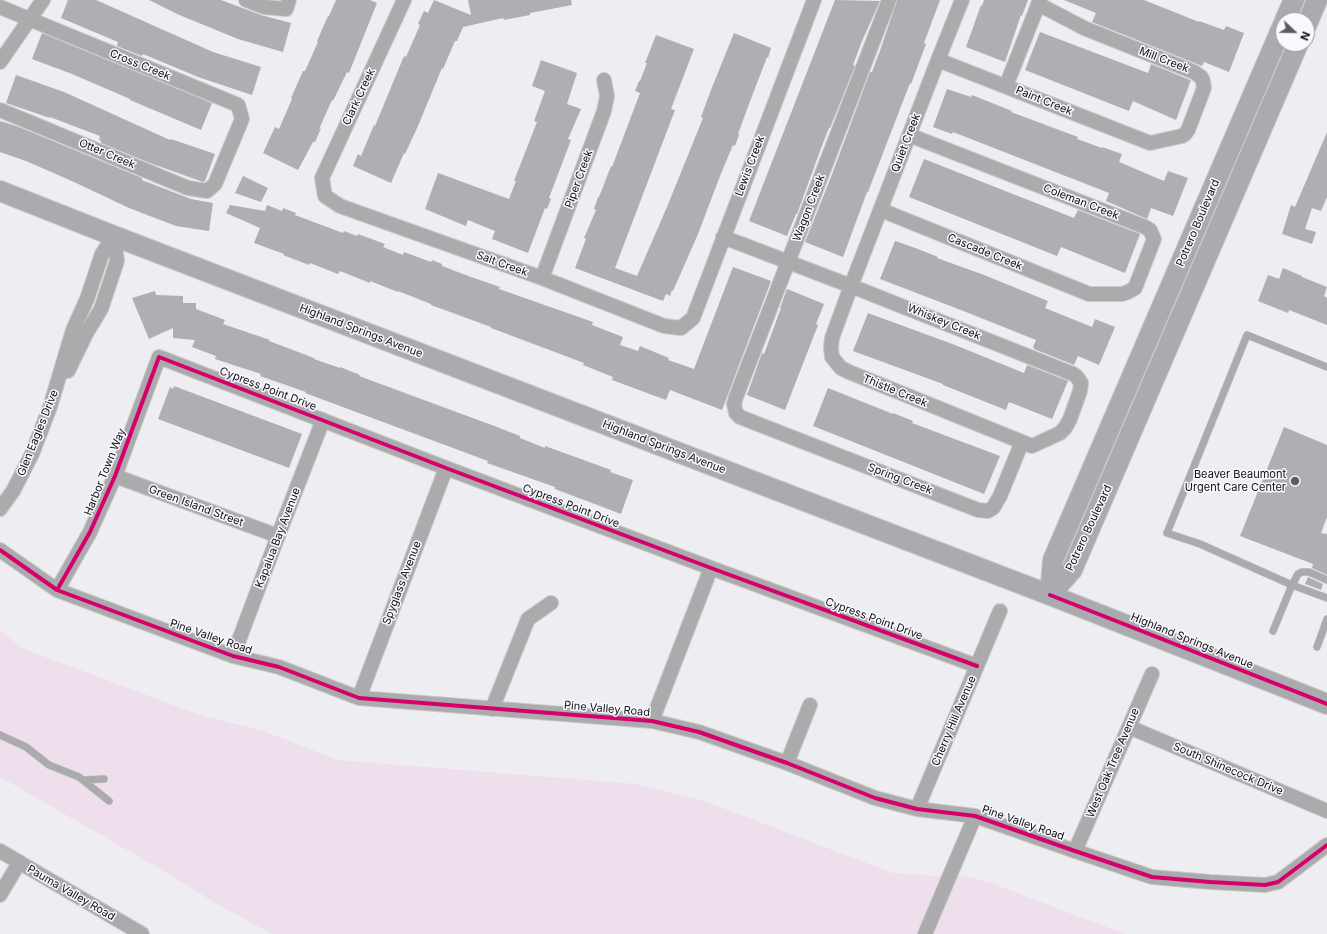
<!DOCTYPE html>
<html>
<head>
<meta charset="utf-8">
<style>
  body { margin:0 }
  #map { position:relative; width:1327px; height:934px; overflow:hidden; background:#ededf2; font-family:Inter,sans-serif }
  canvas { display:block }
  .north { position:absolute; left:1275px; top:12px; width:40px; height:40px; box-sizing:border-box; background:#f9f8ff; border:1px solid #9b9aa0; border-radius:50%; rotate:112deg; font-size:11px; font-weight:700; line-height:16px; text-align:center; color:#0f0e12 }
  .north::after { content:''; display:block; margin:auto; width:14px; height:18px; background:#5d5c60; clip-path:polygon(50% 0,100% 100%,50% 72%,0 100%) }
</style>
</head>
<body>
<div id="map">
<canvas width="1327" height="934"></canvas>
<div class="north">N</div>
</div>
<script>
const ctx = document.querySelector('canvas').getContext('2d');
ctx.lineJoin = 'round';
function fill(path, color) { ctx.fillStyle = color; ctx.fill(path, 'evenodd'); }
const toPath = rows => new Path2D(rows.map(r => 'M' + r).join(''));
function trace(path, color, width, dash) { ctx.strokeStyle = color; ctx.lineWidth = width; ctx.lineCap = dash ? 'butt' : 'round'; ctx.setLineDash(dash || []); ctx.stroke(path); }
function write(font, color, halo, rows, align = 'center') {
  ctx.font = font + ' Inter,sans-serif'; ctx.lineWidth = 3; ctx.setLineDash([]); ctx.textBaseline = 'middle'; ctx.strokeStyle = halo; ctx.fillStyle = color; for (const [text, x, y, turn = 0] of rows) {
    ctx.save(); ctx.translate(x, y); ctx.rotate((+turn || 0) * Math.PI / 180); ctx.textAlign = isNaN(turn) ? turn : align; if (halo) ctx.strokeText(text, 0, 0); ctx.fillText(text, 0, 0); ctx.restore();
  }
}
const green = toPath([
  [0,630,22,648,194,713,263,731,338,760,635,784,704,801,893,873,935,876,963,876,991,883,1125,934,274,934,268,932,215,903,174,877,0,777]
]);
const building = toPath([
  [68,0,96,0,213,52,261,67,252,95,198,77,143,54,142,56,117,46,118,42,61,18],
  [149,0,221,0,261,15,291,23,283,52,238,39,177,14],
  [336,0,370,0,377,3,349,73,347,72,333,101,332,100,319,129,321,128,315,142,313,142,298,170,263,153,275,127,279,129,292,99,291,98,303,71,305,71,318,42,317,41,328,16,329,16],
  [434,0,471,15,468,0,571,0,572,5,530,13,530,15,504,20,503,18,463,27,457,41,455,41,443,69,442,68,418,126,405,154,404,153,391,183,353,166,358,154,361,156,374,125,375,126,404,56,406,57,420,25,418,24,424,11,428,13],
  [835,0,880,1,862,41,853,65,855,66,830,128,829,128,820,151,797,214,796,214,787,236,749,221],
  [897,0,940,0,924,43,926,44,911,84,910,83,868,192,867,192,843,257,805,242,831,177,870,72,872,72,881,48],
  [984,0,1028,0,1022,16,1021,15,1005,62,966,47,981,5,982,6],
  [1064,0,1144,0,1199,22,1199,21,1224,30,1226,26,1244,33,1229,72,1204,62,1202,66,1092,22,1096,13],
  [1040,32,1148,73,1151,64,1190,80,1191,80,1176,120,1133,101,1129,111,1025,70],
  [42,33,212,103,201,130,130,100,130,99,72,74,32,59],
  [734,33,771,48,768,58,767,57,749,104,738,134,739,135,735,146,733,145,720,176,698,234,673,291,672,290,670,296,666,294,663,301,575,268,586,239,584,238,596,210,594,209,598,197,599,197,611,166,612,167,623,138,640,93,635,91,639,81,640,81,647,63,645,63,656,35,694,49,671,109,675,110,615,268,637,276,667,207,703,118,701,117,711,90],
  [541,60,577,73,567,104,581,109,568,139,571,140,549,198,551,199,547,209,545,208,528,253,492,239,495,231,468,220,466,226,425,209,438,173,509,199,516,181,514,181,537,122,534,121,545,91,532,86],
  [16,75,64,92,170,140,171,139,215,154,205,181,203,182,150,163,101,143,101,141,99,140,100,136,50,117,50,118,6,103],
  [947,89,971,97,972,95,1012,111,1011,112,1078,137,1077,139,1102,148,1102,147,1122,154,1119,162,1164,181,1168,171,1188,178,1173,216,1151,208,1147,219,1106,201,1109,193,953,132,952,134,933,127],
  [0,121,19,127,142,178,142,180,191,199,213,203,209,231,176,226,129,208,74,182,26,161,0,152],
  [1327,132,1327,197,1321,211,1312,208,1305,229,1316,232,1312,244,1282,234,1291,205,1295,207],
  [924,159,1074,218,1078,210,1140,234,1125,273,1061,247,1057,256,909,197],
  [243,176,268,188,261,202,235,193],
  [230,205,265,211,267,205,282,211,283,208,296,213,295,215,343,233,344,231,357,236,358,234,385,244,383,247,403,255,404,252,431,262,432,260,442,264,442,266,471,277,500,287,499,289,593,322,592,325,623,337,620,345,638,351,640,346,669,358,668,360,694,369,733,267,771,281,722,410,670,390,666,400,612,380,613,377,583,365,584,363,491,328,491,327,431,305,431,304,398,291,398,292,370,281,370,283,340,271,338,274,310,263,309,265,283,255,284,254,254,243,260,228,226,213],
  [895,241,918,249,938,257,937,258,984,275,1048,301,1045,308,1092,327,1095,319,1115,327,1099,365,1078,356,1074,365,1034,349,1034,348,1033,347,1036,340,966,312,880,279],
  [1283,268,1302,276,1302,277,1327,287,1324,296,1327,298,1327,325,1289,310,1288,313,1258,301,1268,275,1279,279],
  [787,289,824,304,816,324,818,325,785,410,747,395,762,353,764,354,781,308,780,308],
  [155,291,156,295,183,296,183,303,196,303,196,309,225,320,223,324,270,340,269,341,314,358,314,359,340,368,340,367,360,375,359,376,497,427,520,436,520,438,545,448,545,446,611,470,610,472,633,480,621,514,555,489,555,487,487,463,488,461,305,393,306,392,260,376,261,374,215,359,216,356,192,347,195,340,173,338,173,328,149,339,132,298],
  [868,313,955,345,1024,373,1027,365,1068,381,1052,419,1009,402,1006,410,943,385,943,384,853,351],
  [174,386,302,434,289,468,158,419,170,387,173,389],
  [828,388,893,414,893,413,913,421,912,423,1000,456,984,494,813,426],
  [1284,427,1327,445,1327,517,1321,533,1327,534,1327,575,1312,568,1313,564,1240,536],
  [1308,577,1323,584,1321,590,1305,584]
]);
const lane = toPath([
  [1327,367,1247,335,1167,533,1200,544,1292,585,1327,598],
  [1273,631,1292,585,1298,574,1302,572,1309,572,1327,580],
  [1317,647,1327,619],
  [0,735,26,747,49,765,79,777,109,801],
  [83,780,104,779]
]);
const street = toPath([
  [246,0,264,7,286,9,289,0],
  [404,0,322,178,325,196,340,206,542,278,664,326,681,328,693,318,814,0],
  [889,0,736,397,734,404,736,413,740,417,978,510,988,511,993,508,1000,496,1022,442],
  [0,7,238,105,242,119,215,184,207,191,188,188,0,110],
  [938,60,1150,143,1182,136,1185,134,1188,130,1204,88,1203,81,1201,77,1194,72,1084,28,1038,4],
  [0,62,43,0],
  [1006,86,1040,0],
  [881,210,1089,294,1122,294,1128,292,1135,288,1154,239,1150,230,1145,227,909,135],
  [723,237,851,286,1073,374,1077,377,1081,383,1080,391,1070,419,1065,428,1060,433,1032,446,849,372,841,368,832,357,831,347,832,338,851,286,938,60,962,0],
  [542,278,604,111,607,96,604,80],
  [68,371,86,334,101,309,117,261,114,236],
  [115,476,278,536],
  [0,509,13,491,32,454,50,407,73,330,87,299,102,254,114,236],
  [0,550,57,590,233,656,279,667,359,698,652,721,699,732,787,763,875,798,917,809,975,816,1075,851,1152,877,1210,882,1265,885,1278,882,1327,845],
  [57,590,90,532,115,476,159,357,446,468,711,568,977,666],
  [233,656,278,536,323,420],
  [359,698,446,468],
  [492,709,528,619,551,603],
  [652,721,711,568],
  [1129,727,1327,811],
  [787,763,810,705],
  [917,809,1000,611],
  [0,851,142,934],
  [1075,851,1152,674],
  [0,895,19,863],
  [925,934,975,816]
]);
const secondary = toPath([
  [1285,20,1294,0],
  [1307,24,1317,0],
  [0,191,114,236,1050,595,1327,704],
  [1050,595,1053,560,1283,25],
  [1050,595,1072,570,1298,44]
]);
const cycleway = toPath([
  [0,550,57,590,233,656,279,667,359,698,652,721,699,732,787,763,875,798,917,809,975,816,1075,851,1152,877,1210,882,1265,885,1278,882,1327,845],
  [57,590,90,532,115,476,159,357,446,468,711,568,977,666],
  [1050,595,1327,704]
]);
const markers = [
  [1295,481,5,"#5d5c60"]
];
const streetNames = [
  ["Mill Creek",1164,60,21],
  ["Cross Creek",140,65,22],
  ["Clark Creek",359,97,-65],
  ["Paint Creek",1044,101,22],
  ["Quiet Creek",906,143,-69],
  ["Otter Creek",107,154,23],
  ["Lewis Creek",750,166,-69],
  ["Piper Creek",579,179,-70],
  ["Coleman Creek",1081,202,21],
  ["Wagon Creek",809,208,-69],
  ["Potrero Boulevard",1198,223,-67],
  ["Cascade Creek",985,252,22],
  ["Salt Creek",502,264,20],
  ["Whiskey Creek",944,322,22],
  ["Highland Springs Avenue",361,331,21],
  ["Cypress Point Drive",268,389,21],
  ["Thistle Creek",895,391,22],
  ["Glen Eagles Drive",38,433,-68],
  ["Highland Springs Avenue",664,447,21],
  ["Harbor Town Way",105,472,-68],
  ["Spring Creek",900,479,21],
  ["Green Island Street",196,506,20],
  ["Cypress Point Drive",571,506,21],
  ["Potrero Boulevard",1089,528,-65],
  ["Kapalua Bay Avenue",278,538,-69],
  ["Spyglass Avenue",402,583,-69],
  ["Cypress Point Drive",874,619,20],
  ["Pine Valley Road",211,637,19],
  ["Highland Springs Avenue",1192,641,22],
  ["Pine Valley Road",607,709,5],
  ["Cherry Hill Avenue",954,721,-67],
  ["West Oak Tree Avenue",1113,763,-67],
  ["South Shinecock Drive",1228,769,23],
  ["Pine Valley Road",1023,823,19],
  ["Pauma Valley Road",71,893,30]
];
const poiNames = [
  ["Beaver Beaumont",1286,475],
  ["Urgent Care Center",1286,488]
];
fill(green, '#efdfed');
fill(building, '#b0adb4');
trace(lane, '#cacacd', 8);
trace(street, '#cacacd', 16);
trace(secondary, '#cacacd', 22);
trace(lane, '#ababad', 7);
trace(street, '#ababad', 14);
trace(secondary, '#aaabae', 20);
trace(cycleway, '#d6006c', 4);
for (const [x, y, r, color] of markers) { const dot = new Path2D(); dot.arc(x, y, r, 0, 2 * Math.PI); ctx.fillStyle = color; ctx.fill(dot); trace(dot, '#f9f8ff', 1.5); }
write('11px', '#0f0e12', '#f9f8ff', streetNames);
write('11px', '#0f0e12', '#f9f8ff', poiNames, 'right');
</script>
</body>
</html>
